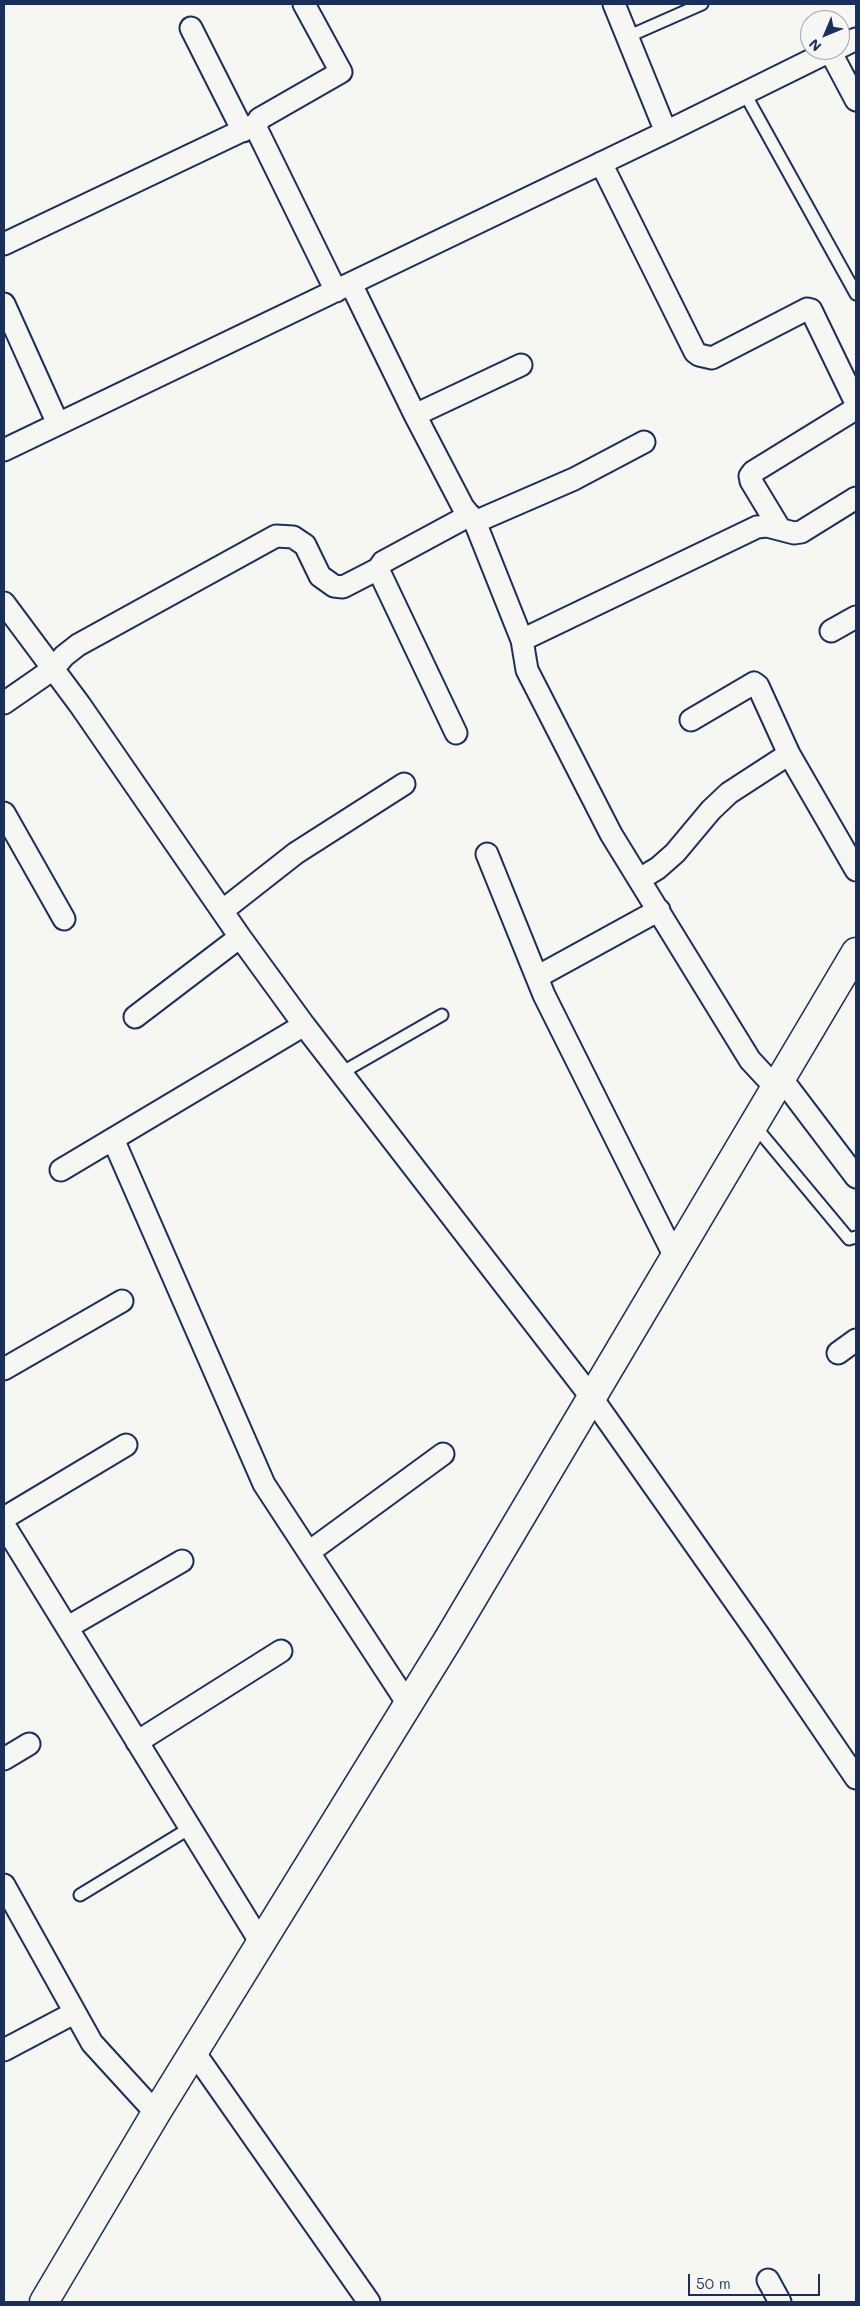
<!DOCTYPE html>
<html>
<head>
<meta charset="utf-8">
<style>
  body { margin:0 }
  #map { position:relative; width:860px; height:2306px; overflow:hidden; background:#f6f6f2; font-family:Mali,sans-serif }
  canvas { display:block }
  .frame { position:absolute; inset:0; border:5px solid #1b2f5e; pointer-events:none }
  .north { position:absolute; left:800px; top:10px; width:50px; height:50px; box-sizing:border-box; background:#f6f6f2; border:1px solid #9ea6b7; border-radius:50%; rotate:225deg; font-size:14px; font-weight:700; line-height:20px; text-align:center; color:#1b2f5e }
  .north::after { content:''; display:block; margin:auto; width:18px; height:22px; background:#1b2f5e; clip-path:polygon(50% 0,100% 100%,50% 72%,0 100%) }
  .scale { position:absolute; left:688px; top:2274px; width:132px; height:22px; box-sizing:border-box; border:2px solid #1b2f5e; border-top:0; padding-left:6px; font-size:15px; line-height:18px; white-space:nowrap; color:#1b2f5e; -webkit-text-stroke:4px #f6f6f2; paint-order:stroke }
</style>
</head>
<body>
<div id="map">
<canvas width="860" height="2306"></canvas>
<div class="frame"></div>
<div class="north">N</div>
<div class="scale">50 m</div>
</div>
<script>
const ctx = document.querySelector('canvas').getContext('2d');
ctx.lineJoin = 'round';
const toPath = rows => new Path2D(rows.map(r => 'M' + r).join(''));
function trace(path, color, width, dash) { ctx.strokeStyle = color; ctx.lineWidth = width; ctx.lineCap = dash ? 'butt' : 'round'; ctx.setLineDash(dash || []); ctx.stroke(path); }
const lane = toPath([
  [627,37,702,4],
  [745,94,856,294],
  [341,1073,442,1015],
  [754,1125,849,1239,856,1237],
  [80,1895,190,1828]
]);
const street = toPath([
  [304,4,341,72,259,119,256,128,336,291],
  [614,4,666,132],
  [191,28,243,131],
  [840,47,856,39],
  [830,51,856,100],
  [601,163,695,352,699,355,712,358,807,309,811,310,856,403,852,411,753,472,750,476,751,481,780,529],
  [4,244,256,124],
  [351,284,415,415,463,507,475,522,522,640,527,670,611,834,750,1060,776,1088],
  [4,304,58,424],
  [415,415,521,365],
  [4,450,666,132,832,50],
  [475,522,574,479,644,442],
  [4,603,80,705,240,937,304,1025,592,1398,758,1634,856,1778],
  [831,631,856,617],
  [522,640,757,527,767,526,794,533,801,532,856,498],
  [4,703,53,669,64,656,78,645,276,536,293,537,305,545,320,576,334,586,343,587,378,569],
  [691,720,754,683,758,686,789,754,856,870],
  [456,733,378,569,383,562,470,515],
  [4,813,64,919],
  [487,854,544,995,675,1257],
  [640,879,658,868,675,853,711,810,729,793,789,754],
  [222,911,296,853,404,784],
  [537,977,659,910],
  [135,1017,240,937],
  [781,1078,856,1177],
  [113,1139,264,1484,408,1704],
  [61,1170,304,1025],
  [838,1353,856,1340],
  [4,1369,122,1301],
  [4,1518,126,1445],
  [4,1525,261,1943],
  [309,1552,443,1454],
  [68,1627,182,1561],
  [137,1742,281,1651],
  [4,1759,29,1744],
  [4,1885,92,2043,156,2113],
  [4,2050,74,2013],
  [194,2052,369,2302],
  [768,2280,780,2302]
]);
const secondary = toPath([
  [44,2302,156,2113,449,1638,856,952]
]);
trace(lane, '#1b2f5e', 15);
trace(street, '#1b2f5e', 25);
trace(secondary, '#1b2f5e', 31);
trace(lane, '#f6f6f2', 11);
trace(street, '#f6f6f2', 21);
trace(secondary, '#f6f6f2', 28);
</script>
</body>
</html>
